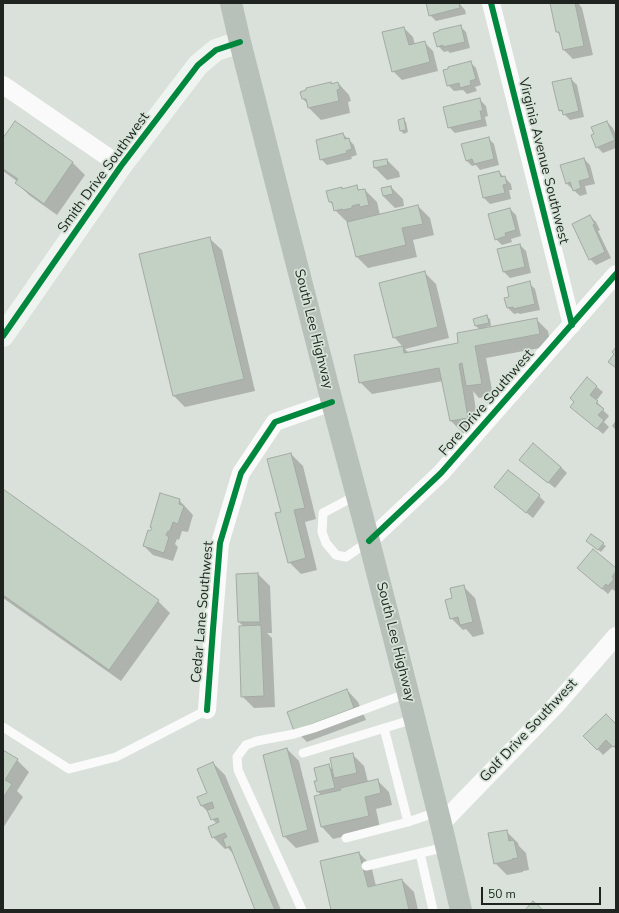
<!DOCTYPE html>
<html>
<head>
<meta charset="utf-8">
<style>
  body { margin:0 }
  #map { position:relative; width:619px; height:913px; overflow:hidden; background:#dae0da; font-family:"Nunito Sans",sans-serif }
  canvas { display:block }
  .frame { position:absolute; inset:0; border:4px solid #1f2420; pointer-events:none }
  .scale { position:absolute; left:481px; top:887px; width:120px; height:18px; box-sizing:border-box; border:2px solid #1f2420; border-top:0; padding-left:5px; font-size:12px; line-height:14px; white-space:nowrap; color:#1f2420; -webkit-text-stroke:3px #d6e4d7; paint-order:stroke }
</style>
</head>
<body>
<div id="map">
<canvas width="619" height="913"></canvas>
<div class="frame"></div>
<div class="scale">50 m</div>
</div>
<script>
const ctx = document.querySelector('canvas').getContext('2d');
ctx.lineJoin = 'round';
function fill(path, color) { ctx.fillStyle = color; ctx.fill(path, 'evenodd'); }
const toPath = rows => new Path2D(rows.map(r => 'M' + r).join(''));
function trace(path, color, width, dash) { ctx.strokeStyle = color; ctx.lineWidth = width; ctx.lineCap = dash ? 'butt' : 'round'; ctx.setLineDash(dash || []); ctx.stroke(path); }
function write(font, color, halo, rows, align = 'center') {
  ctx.font = font + ' "Nunito Sans",sans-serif'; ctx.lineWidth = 3.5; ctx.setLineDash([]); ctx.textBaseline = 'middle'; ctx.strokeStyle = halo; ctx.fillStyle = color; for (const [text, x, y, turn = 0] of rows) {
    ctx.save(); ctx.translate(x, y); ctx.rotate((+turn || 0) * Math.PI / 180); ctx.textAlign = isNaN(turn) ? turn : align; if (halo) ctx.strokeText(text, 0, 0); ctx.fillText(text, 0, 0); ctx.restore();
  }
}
const shadow = toPath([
  [427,3,459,3,465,10,466,14,436,21,430,15],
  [554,3,578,3,582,8,593,55,573,59,564,50,561,36,557,32],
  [460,26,466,32,470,48,450,53,448,51,444,52,438,46],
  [404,28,413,37,415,45,424,42,433,51,438,71,402,80,393,71],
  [470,62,476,68,481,85,475,87,477,91,467,94,463,90,454,91,448,85],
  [571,79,577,85,584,117,570,120,560,110],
  [330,83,331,84,338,83,349,95,351,101,348,102,350,113,321,120,309,108,308,104,303,99],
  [480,100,486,106,488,116,485,117,487,126,455,133,449,127],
  [403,120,406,122,408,132,404,134,401,131],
  [16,122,73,163,85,175,57,215,29,195,17,183,18,182,3,171,3,140],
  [607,122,613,128,616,135,616,148,603,153,597,147,595,134],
  [343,134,354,145,357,155,351,157,352,159,327,165,321,159],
  [488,138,494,144,499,165,480,170,476,165,472,166,466,160],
  [584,159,590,165,595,184,585,186,587,194,580,196,566,183],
  [387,160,399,172,400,177,387,180,375,168],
  [499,172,511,184,512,190,509,190,511,199,490,204,484,198,479,177],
  [356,187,361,191,365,190,377,202,380,215,418,206,430,218,434,235,413,240,417,257,368,268,356,256,348,222,347,222,335,210,334,206,330,202,342,188,344,190],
  [391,187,403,199,404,206,395,208,383,196],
  [510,209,516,215,521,236,511,239,512,242,502,245,496,239],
  [590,216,596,222,600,230,598,231,611,258,596,265,590,259],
  [210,239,222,250,255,391,185,407,174,396],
  [520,245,526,251,531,273,510,278,504,272],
  [424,272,436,284,449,338,405,349,409,353,459,344,480,330,476,326,474,320,487,317,490,319,491,326,486,327,486,329,536,319,548,331,551,346,486,358,493,395,479,398,473,391,479,430,463,433,451,421,443,381,372,394,360,382,355,355,403,347,394,337],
  [529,283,535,289,540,310,520,314,518,313,514,314,508,308,510,297],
  [587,379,603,392,596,401,603,408,602,409,609,416,604,422,609,427,603,434,572,407],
  [616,420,616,430,612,426],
  [533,445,561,467,567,473,555,488,527,466],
  [291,454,303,466,316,519,305,522,317,570,301,574,289,562,282,512],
  [508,471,539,496,545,502,533,518,502,493],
  [3,491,158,601,170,613,121,681,3,598],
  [179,500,193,515,188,532,182,531,179,540,177,539,175,544,178,547,173,561,153,555,144,546,152,529,151,527],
  [590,544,603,544,606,546,601,552],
  [578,568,616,569,616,589,615,591,612,589,608,594],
  [258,574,270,586,272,633,267,633,272,638,275,707,254,708,242,696,244,627,239,622],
  [463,586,475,598,484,634,473,637,466,629,463,630,451,618,453,598],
  [347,690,358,702,366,720,307,742,295,730],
  [616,725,616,749,613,746,603,755,585,736],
  [287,749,299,761,319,842,296,848,284,836],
  [3,751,17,760,29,772,17,791,23,797,3,828],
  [352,754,364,766,368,782,377,780,389,792,392,805,376,809,380,828,333,839,322,827,322,796,318,792,316,782,319,782,328,765,333,770],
  [213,763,225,775,281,910,256,910,234,855,228,848,225,849,213,837,217,824,212,819,210,814,202,806,199,797,208,793],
  [506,831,518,843,519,846,526,853,529,870,523,871,523,872,507,875,495,863],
  [359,853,371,865,376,886,402,880,414,892,418,910,332,910]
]);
const building = toPath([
  [426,3,459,3,460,8,429,16,426,3],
  [550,3,575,3,584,46,563,50,559,32,556,32,550,3],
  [461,25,465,42,443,47,443,45,437,47,433,33,439,31,439,30,461,25],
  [404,27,409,45,425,41,430,62,392,72,382,32,404,27],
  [471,61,476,79,470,81,471,85,460,88,459,83,447,86,443,70,448,69,448,67,471,61],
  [571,78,579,111,563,115,562,110,559,111,552,82,571,78],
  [331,82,331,84,338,82,340,89,337,90,339,101,308,108,306,99,302,99,300,92,306,90,306,88,331,82],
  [480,98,483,111,480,111,482,120,448,128,443,107,480,98],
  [404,118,406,130,400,131,398,120,404,118],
  [15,121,73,162,44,204,15,183,18,179,3,169,3,138,15,121],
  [607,121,615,140,596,148,591,135,594,134,591,127,607,121],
  [343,133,345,139,349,138,352,149,346,151,347,153,320,160,316,140,343,133],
  [489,137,494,159,474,164,472,159,466,161,461,144,489,137],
  [584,158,590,178,579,181,581,188,573,191,570,182,566,184,560,165,584,158],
  [387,159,388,165,374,168,373,161,387,159],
  [499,171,501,177,505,176,507,184,503,185,505,193,483,198,478,176,499,171],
  [357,185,358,190,365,189,369,205,360,207,359,204,352,206,352,208,343,210,342,209,334,211,332,202,329,202,326,191,342,187,342,189,357,185],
  [391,186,393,194,383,196,381,188,391,186],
  [418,205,423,224,402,228,406,245,356,257,347,222,418,205],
  [510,208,516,230,505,233,506,236,495,240,488,214,510,208],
  [590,215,595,224,593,225,605,252,589,260,572,224,590,215],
  [210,237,244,379,173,396,139,254,210,237],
  [520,244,525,267,503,272,497,249,520,244],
  [425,271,438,327,393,338,379,283,425,271],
  [530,281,535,304,513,309,513,307,507,308,504,298,509,297,507,287,530,281],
  [487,315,489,323,475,326,473,319,487,315],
  [537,318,540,334,475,346,482,384,466,386,462,363,459,364,468,418,450,421,439,368,359,383,354,355,403,346,404,353,458,343,457,333,537,318],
  [616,347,616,368,608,362,614,354,612,352,616,347],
  [587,377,597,386,590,395,598,401,596,403,604,409,598,415,604,420,597,429,570,407,574,402,570,398,587,377],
  [533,443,561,467,548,483,519,460,533,443],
  [291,453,305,508,294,510,306,558,288,563,275,513,281,512,267,459,291,453],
  [508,470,540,495,526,513,494,487,508,470],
  [3,489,159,600,109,670,3,595,3,489],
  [160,493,180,499,179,504,184,506,178,524,173,522,170,531,168,531,166,535,169,537,164,553,143,546,148,530,150,531,152,528,150,527,160,493],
  [591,534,604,543,598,550,586,541,591,534],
  [593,549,616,568,616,571,612,577,614,579,608,586,606,584,602,589,577,568,593,549],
  [258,573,260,622,238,622,236,574,258,573],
  [464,585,473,622,460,625,458,617,450,619,445,600,452,598,450,588,464,585],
  [261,625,264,696,241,697,239,626,261,625],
  [347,689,354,708,294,731,287,712,347,689],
  [606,714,616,724,616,745,613,747,606,740,597,750,583,736,606,714],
  [287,748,308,830,283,837,263,755,287,748],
  [3,750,18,759,5,780,12,784,3,798,3,750],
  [353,753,357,773,334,778,330,758,353,753],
  [213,762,216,769,275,910,255,910,230,846,226,848,223,839,227,837,225,833,212,838,208,827,219,822,218,818,211,820,207,810,214,808,212,802,201,806,197,797,207,793,197,769,213,762],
  [329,764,335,788,317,792,314,781,317,781,314,768,329,764],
  [378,779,381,793,365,797,369,816,321,827,314,796,341,790,340,788,378,779],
  [507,830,509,841,514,840,518,858,512,859,512,860,494,864,488,833,507,830],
  [359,852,368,887,402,879,409,910,331,910,320,861,359,852],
  [533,901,543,910,525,910,533,901]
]);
const lane = toPath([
  [357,495,323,513,322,532,326,543,336,555,346,557,369,541],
  [3,727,69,769,116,757,207,710],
  [303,753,414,719],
  [408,822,437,812],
  [346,838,408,822,384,728],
  [420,853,433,910],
  [366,866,446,847],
  [302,910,238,770,237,757,246,745,257,741,294,734,314,728,408,693]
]);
const street = toPath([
  [491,3,572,325],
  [3,85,121,166],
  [369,541,441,473,616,274],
  [207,710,213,629,220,543,241,473,275,422,332,402],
  [441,824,556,705,616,636]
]);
const secondary = toPath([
  [3,336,121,166,198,65,216,50,240,42]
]);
const primary = toPath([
  [231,3,240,42,332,402,369,541,408,693,441,824,461,910]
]);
const cycleway = toPath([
  [491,3,572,325],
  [3,336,121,166,198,65,216,50,240,42],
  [369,541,441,473,616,274],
  [207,710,213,629,220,543,241,473,275,422,332,402]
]);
const streetNames = [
  ["Virginia Avenue Southwest",543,161,76],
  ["Smith Drive Southwest",104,173,-54],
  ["South Lee Highway",313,329,76],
  ["Fore Drive Southwest",487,403,-49],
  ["Cedar Lane Southwest",203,612,-85],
  ["South Lee Highway",395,642,76],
  ["Golf Drive Southwest",529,731,-47]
];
fill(shadow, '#0003');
fill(building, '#c2d1c3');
trace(building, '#a4a9a4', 1);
trace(lane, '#f9faf9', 9);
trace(street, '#f9faf9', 18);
trace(secondary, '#f0f4f0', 22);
trace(primary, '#b7c0b9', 22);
trace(cycleway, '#00873e', 6);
write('14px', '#1f2420', '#d6e4d7', streetNames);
</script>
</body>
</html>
